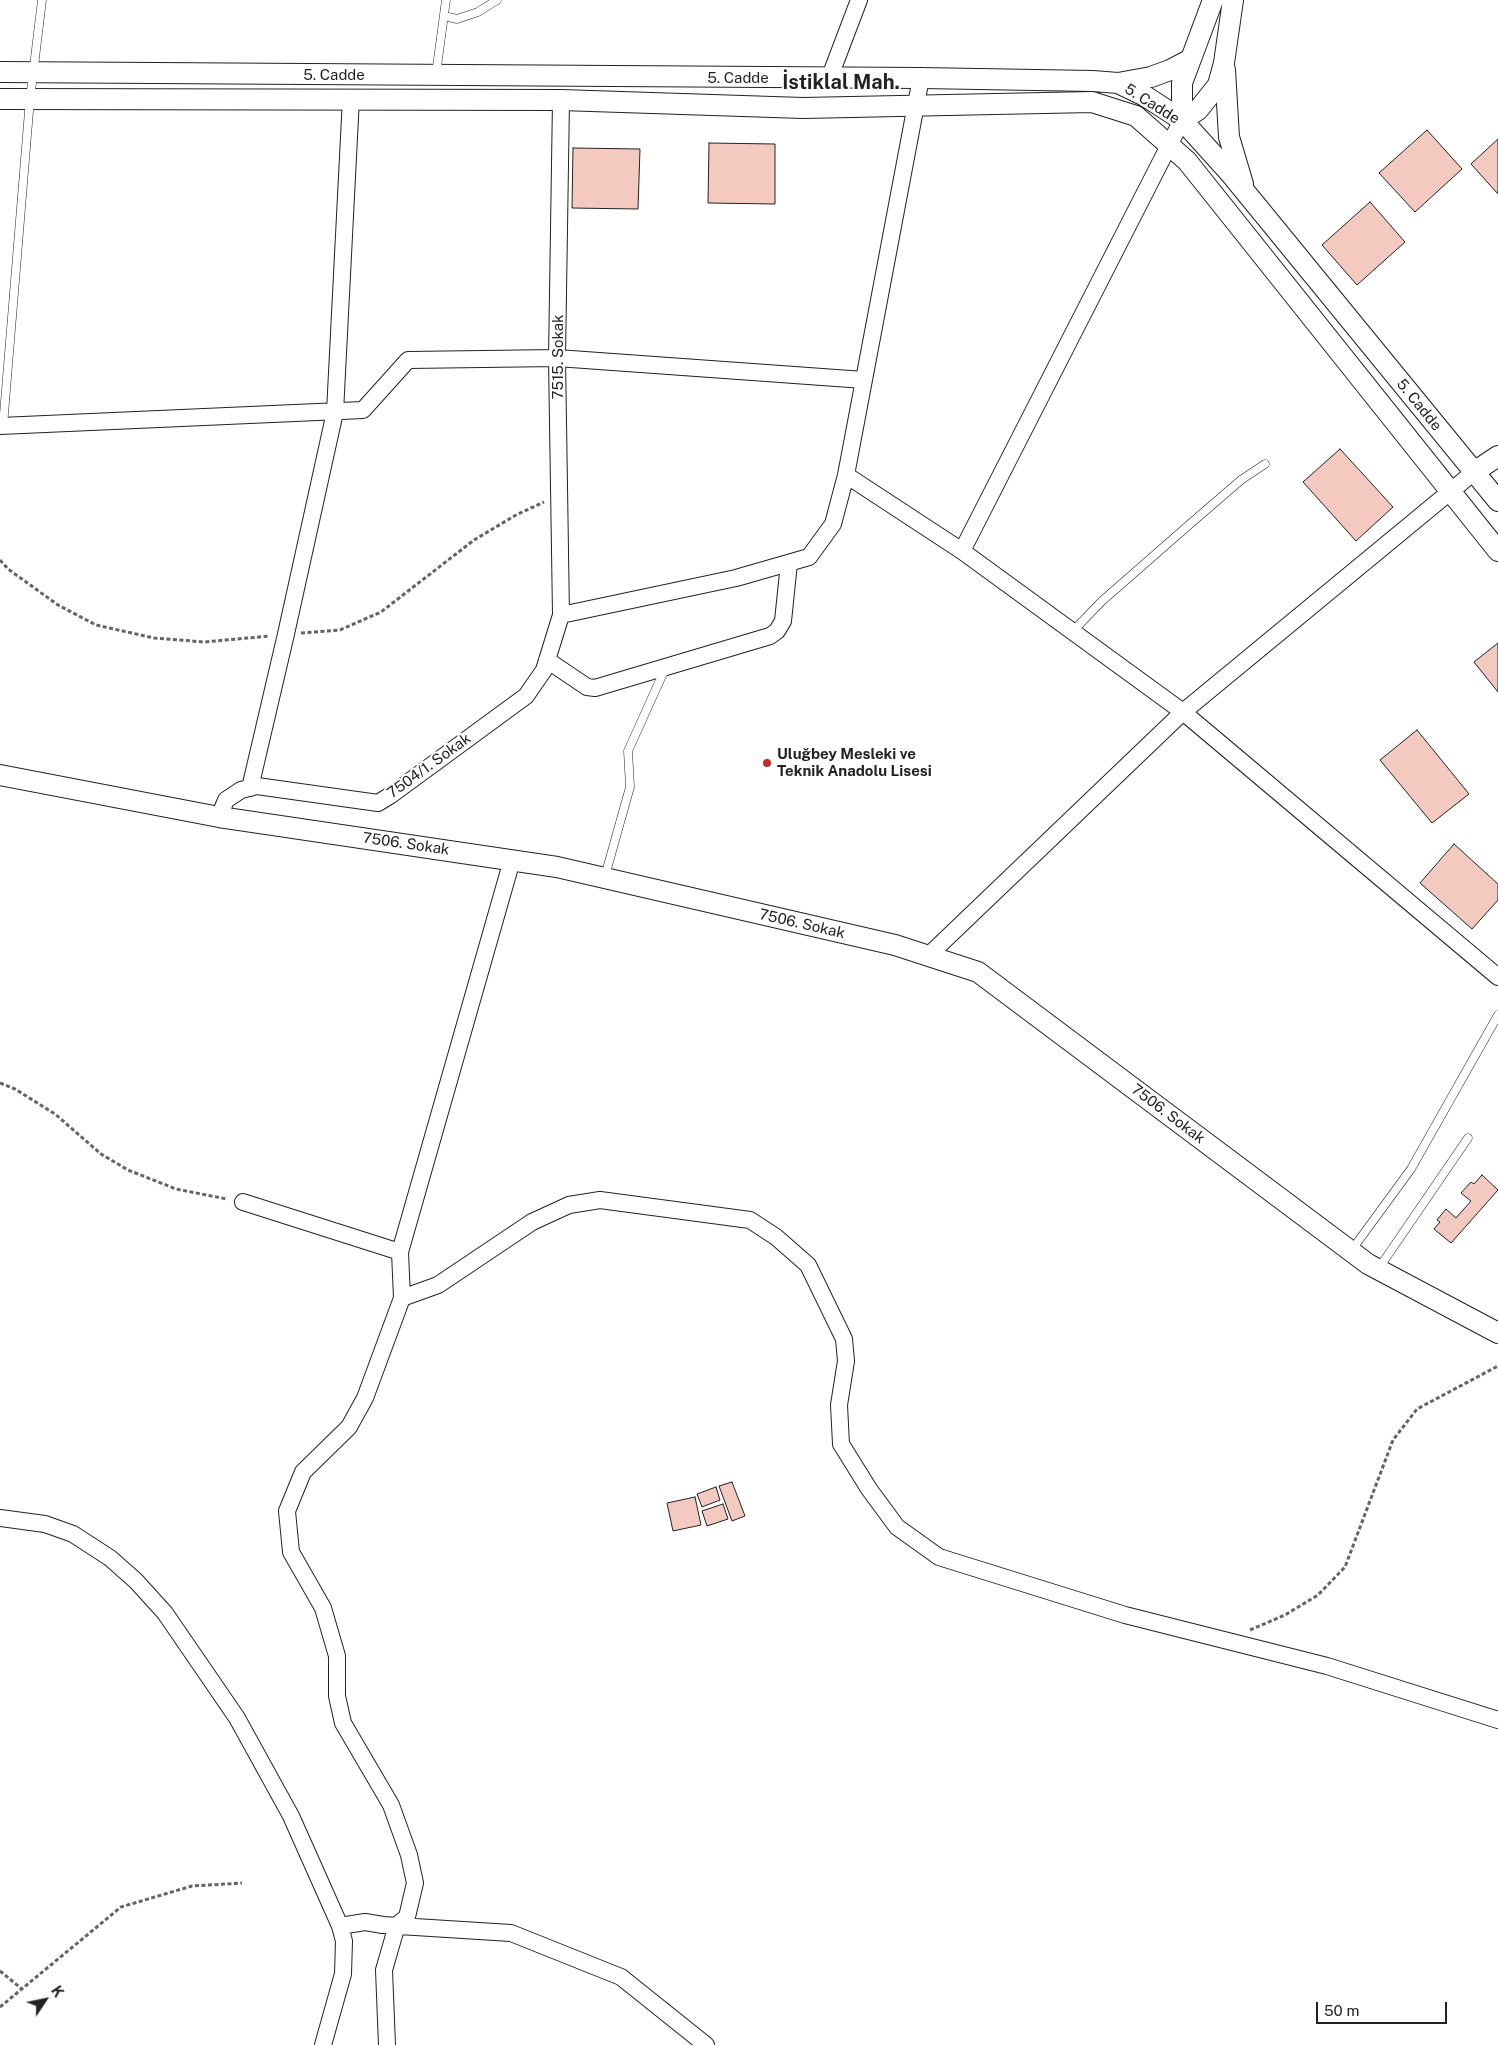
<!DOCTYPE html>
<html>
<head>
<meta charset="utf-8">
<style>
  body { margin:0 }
  #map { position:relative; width:1498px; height:2045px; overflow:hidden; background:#fff; font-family:"Public Sans",sans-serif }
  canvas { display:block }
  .north { position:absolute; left:20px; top:1975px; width:50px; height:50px; -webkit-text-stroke:4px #fff; paint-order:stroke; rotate:56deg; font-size:14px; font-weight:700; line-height:20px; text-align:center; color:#222 }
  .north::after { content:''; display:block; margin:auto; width:18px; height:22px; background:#222; clip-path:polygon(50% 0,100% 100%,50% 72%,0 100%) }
  .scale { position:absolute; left:1316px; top:2002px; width:131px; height:22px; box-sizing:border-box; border:2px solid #222; border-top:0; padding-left:6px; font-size:15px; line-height:18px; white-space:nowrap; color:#222; -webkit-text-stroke:4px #fff; paint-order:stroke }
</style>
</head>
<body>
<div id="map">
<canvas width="1498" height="2045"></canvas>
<div class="north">K</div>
<div class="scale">50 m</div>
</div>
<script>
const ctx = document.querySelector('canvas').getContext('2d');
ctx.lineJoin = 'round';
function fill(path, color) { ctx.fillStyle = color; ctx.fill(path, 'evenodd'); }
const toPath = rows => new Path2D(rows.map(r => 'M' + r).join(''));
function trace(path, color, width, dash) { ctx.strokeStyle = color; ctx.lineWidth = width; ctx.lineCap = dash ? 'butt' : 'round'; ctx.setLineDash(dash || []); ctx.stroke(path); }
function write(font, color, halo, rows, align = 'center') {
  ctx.font = font + ' "Public Sans",sans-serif'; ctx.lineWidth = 4; ctx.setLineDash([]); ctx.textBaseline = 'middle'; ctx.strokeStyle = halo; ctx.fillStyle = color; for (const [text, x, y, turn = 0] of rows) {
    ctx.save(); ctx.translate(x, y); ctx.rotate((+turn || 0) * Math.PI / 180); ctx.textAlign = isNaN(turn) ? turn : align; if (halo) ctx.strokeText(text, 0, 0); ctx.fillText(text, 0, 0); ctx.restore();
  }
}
const building = toPath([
  [1427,130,1462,169,1415,212,1379,173,1427,130],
  [1498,139,1498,194,1471,164,1498,139],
  [709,143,775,144,775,204,708,203,709,143],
  [573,148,640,149,638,209,572,208,573,148],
  [1370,202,1405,242,1357,285,1322,245,1370,202],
  [1340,449,1393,507,1356,541,1303,482,1340,449],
  [1498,643,1498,692,1474,662,1498,643],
  [1417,730,1469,794,1432,823,1380,760,1417,730],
  [1454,844,1498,884,1498,900,1472,929,1420,883,1454,844],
  [1482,1175,1498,1190,1451,1243,1434,1229,1440,1222,1437,1220,1446,1209,1456,1218,1471,1201,1461,1193,1471,1182,1474,1184,1482,1175],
  [732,1482,745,1516,732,1521,719,1486,732,1482],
  [716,1487,720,1500,702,1507,697,1494,716,1487],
  [695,1497,701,1525,673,1531,667,1503,695,1497],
  [723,1504,728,1519,707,1526,702,1511,723,1504]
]);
const path = toPath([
  [0,560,8,569,58,605,96,625,154,638,204,642,270,636],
  [301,633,340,630,381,612,474,540,516,515,544,502],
  [0,1083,15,1089,55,1114,101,1154,128,1170,176,1189,227,1199],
  [1250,1630,1285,1615,1318,1595,1345,1567,1393,1440,1417,1409,1498,1366],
  [0,1971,22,1989],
  [0,2007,121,1907,192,1886,242,1883]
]);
const service = toPath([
  [444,16,457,19,478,12,497,0],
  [436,74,446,0],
  [3,426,30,99,42,0],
  [1072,632,1102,601,1190,524,1241,480,1265,464],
  [605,876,630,787,628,751,665,669],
  [1351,1251,1411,1169,1498,1015],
  [1379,1268,1468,1138]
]);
const minor = toPath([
  [829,79,859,0],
  [0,426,363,410,408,360,557,358,864,380],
  [846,475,962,551,1183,712,1498,977],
  [962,551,1182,120],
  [561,615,736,578,809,557,833,524,846,475,921,78],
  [547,660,587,687,595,688,770,636,777,631,783,621,789,563],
  [250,788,286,634,335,412,351,98],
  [219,817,226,800,241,790,257,786,378,803,391,795,526,696,544,670,561,615,557,358,561,100],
  [928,956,1183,712,1474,472],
  [243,1202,400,1252],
  [402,1298,438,1285,532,1222,569,1205,600,1200,750,1220,776,1237,808,1265,844,1339,846,1361,839,1405,841,1444,869,1489,897,1527,939,1557,1125,1615,1327,1666,1498,1720],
  [0,1518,45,1524,73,1534,110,1558,136,1581,165,1613,237,1718,291,1816,340,1926,344,1941,343,1974,323,2045],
  [340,1926,365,1922,383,1925,511,1933,621,1977,706,2045],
  [387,2045,384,1970,397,1925,407,1917,415,1883,409,1855,391,1805,343,1723,337,1696,337,1656,323,1608,291,1552,287,1511,303,1472,349,1427,365,1398,402,1298,400,1252,512,860]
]);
const tertiary = toPath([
  [1225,70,1229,137,1243,184],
  [0,72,921,78,1093,81,1118,83,1145,96,1182,120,1229,172,1498,501],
  [1118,83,1151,77,1170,70,1191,59],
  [0,99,561,100,803,108,1092,102,1136,116,1187,161,1498,551],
  [1182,120,1198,110,1218,85,1224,63,1233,0],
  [1182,120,1182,83,1213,0],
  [1474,472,1498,456],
  [0,775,219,817,557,867,895,945,978,972,1368,1264,1498,1333]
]);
const markers = [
  [767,763,5,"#c62828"]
];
const streetNames = [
  ["5. Cadde",334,75],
  ["5. Cadde",738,78],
  ["5. Cadde",1152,104,32],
  ["7515. Sokak",558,357,-90],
  ["5. Cadde",1419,405,51],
  ["7504/1. Sokak",429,766,-36],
  ["7506. Sokak",406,844,8],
  ["7506. Sokak",802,924,13],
  ["7506. Sokak",1168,1114,37]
];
const poiNames = [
  ["Uluğbey Mesleki ve",777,754],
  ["Teknik Anadolu Lisesi",777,771]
];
const districtNames = [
  ["İstiklal Mah.",841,83]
];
fill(building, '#f3c9c0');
trace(building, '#222', 1);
trace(service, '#222', 9);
trace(minor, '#222', 18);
trace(tertiary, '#222', 22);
trace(path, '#646464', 3, [4, 2.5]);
trace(service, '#fff', 8);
trace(minor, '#fff', 16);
trace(tertiary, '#fff', 20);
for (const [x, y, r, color] of markers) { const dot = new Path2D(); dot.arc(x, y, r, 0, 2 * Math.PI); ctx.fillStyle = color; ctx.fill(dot); trace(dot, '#fff', 2); }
write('15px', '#222', '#fff', streetNames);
write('bold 15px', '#222', '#fff', poiNames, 'left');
write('bold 20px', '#222', '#fff', districtNames);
</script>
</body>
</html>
